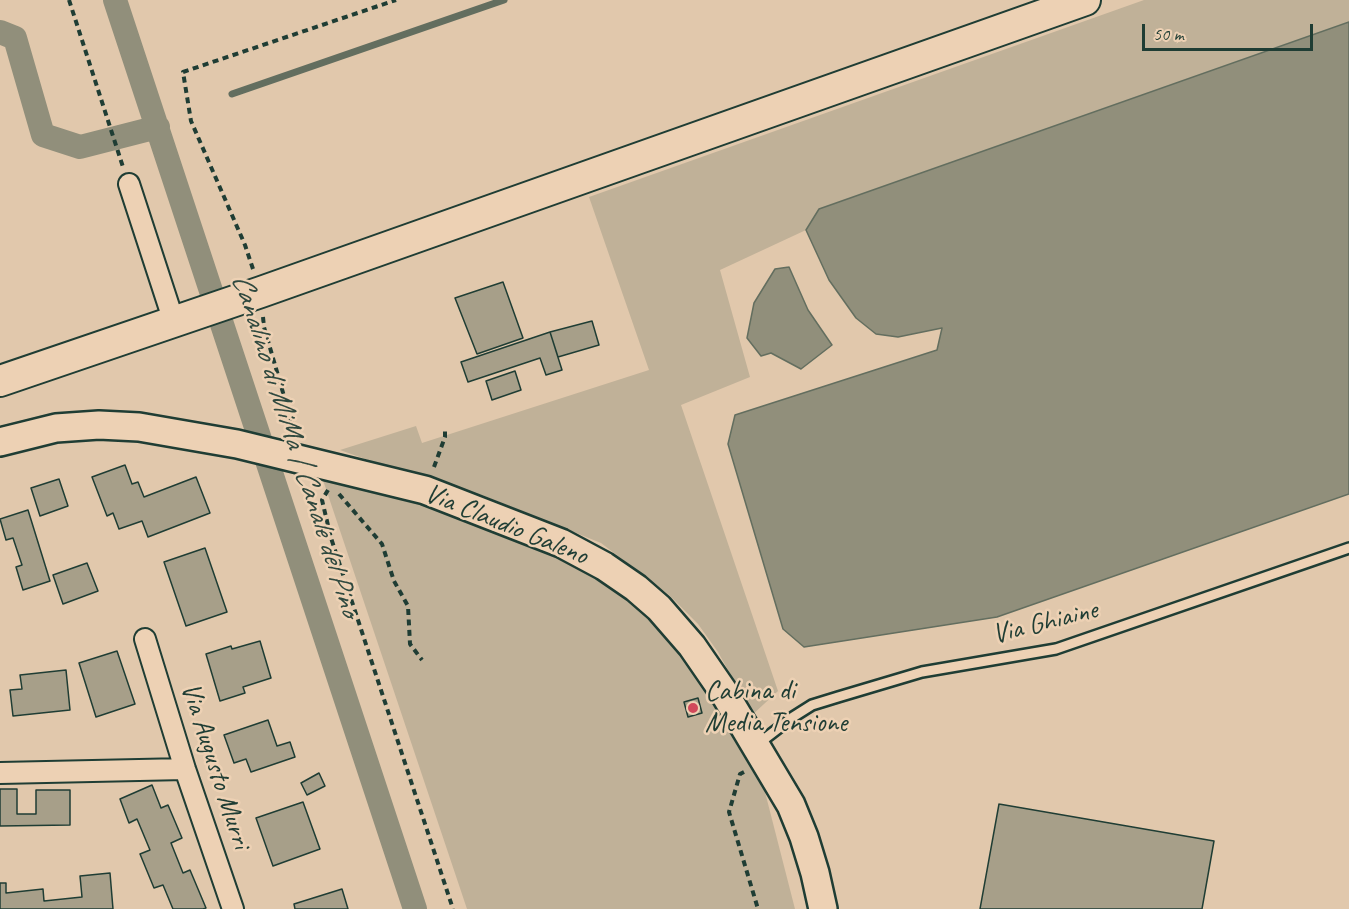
<!DOCTYPE html>
<html>
<head>
<meta charset="utf-8">
<style>
  body { margin:0 }
  #map { position:relative; width:1349px; height:909px; overflow:hidden; background:#e1c8ac; font-family:Caveat,sans-serif }
  canvas { display:block }
  .scale { position:absolute; left:1142px; top:24px; width:171px; height:27px; box-sizing:border-box; border:3px solid #1f3d34; border-top:0; padding-left:8px; font-size:18px; line-height:21px; white-space:nowrap; color:#1f3d34; -webkit-text-stroke:4px #edd1b4; paint-order:stroke }
</style>
</head>
<body>
<div id="map">
<canvas width="1349" height="909"></canvas>
<div class="scale">50 m</div>
</div>
<script>
const ctx = document.querySelector('canvas').getContext('2d');
ctx.lineJoin = 'round';
function fill(path, color) { ctx.fillStyle = color; ctx.fill(path, 'evenodd'); }
const toPath = rows => new Path2D(rows.map(r => 'M' + r).join(''));
function trace(path, color, width, dash) { ctx.strokeStyle = color; ctx.lineWidth = width; ctx.lineCap = dash ? 'butt' : 'round'; ctx.setLineDash(dash || []); ctx.stroke(path); }
function write(font, color, halo, rows, align = 'center') {
  ctx.font = font + ' Caveat,sans-serif'; ctx.lineWidth = 5; ctx.setLineDash([]); ctx.textBaseline = 'middle'; ctx.strokeStyle = halo; ctx.fillStyle = color; for (const [text, x, y, turn = 0] of rows) {
    ctx.save(); ctx.translate(x, y); ctx.rotate((+turn || 0) * Math.PI / 180); ctx.textAlign = isNaN(turn) ? turn : align; if (halo) ctx.strokeText(text, 0, 0); ctx.fillText(text, 0, 0); ctx.restore();
  }
}
const green = toPath([
  [1144,0,1349,0,1349,22,819,209,806,230,720,270,750,377,681,405,778,691,750,717,734,681,718,652,698,624,669,595,601,543,482,495,418,478,340,450,416,426,422,443,649,370,589,197],
  [323,480,435,500,569,561,613,586,680,650,765,792,795,909,467,909]
]);
const water = toPath([
  [1349,22,1349,494,997,617,804,647,783,629,728,444,735,415,937,350,942,328,898,337,876,334,856,318,829,280,806,230,819,209,1349,22],
  [789,267,808,310,832,345,801,369,771,353,761,356,747,338,754,303,775,269,789,267]
]);
const stream = toPath([
  [232,94,504,0]
]);
const canal = toPath([
  [115,0,415,909],
  [0,32,15,38,43,135,80,147,158,127]
]);
const building = toPath([
  [503,282,523,338,477,354,455,298,503,282],
  [592,321,599,345,558,357,550,332,592,321],
  [550,332,562,370,546,375,540,358,468,382,461,362,550,332],
  [515,371,521,390,492,400,486,381,515,371],
  [125,465,132,484,138,482,144,497,196,477,210,513,148,537,142,521,119,529,113,513,107,516,92,477,125,465],
  [59,479,68,506,40,516,31,488,59,479],
  [28,510,50,581,23,590,16,567,22,565,13,538,6,540,0,519,28,510],
  [205,548,227,612,186,626,164,562,205,548],
  [87,563,98,591,63,604,53,575,87,563],
  [260,641,271,678,243,687,245,693,220,701,206,654,231,646,232,649,260,641],
  [117,651,135,704,96,717,79,663,117,651],
  [66,670,70,710,13,716,10,690,22,689,20,675,66,670],
  [698,698,702,713,688,717,684,702,698,698],
  [268,720,277,746,290,742,295,757,251,772,246,759,234,763,224,735,268,720],
  [319,773,325,786,307,795,301,783,319,773],
  [152,785,161,808,168,805,182,838,171,843,183,873,190,870,206,908,203,909,173,909,163,885,154,888,140,854,150,850,137,819,129,823,120,799,152,785],
  [0,789,17,789,17,814,36,814,36,790,70,790,70,825,0,826,0,789],
  [303,802,320,849,273,866,256,818,303,802],
  [999,804,1214,841,1202,909,980,909,999,804],
  [110,873,113,909,0,909,0,883,6,883,6,893,43,889,44,901,82,897,80,876,110,873],
  [342,889,348,909,295,909,294,904,342,889]
]);
const path = toPath([
  [69,0,123,167],
  [253,269,245,245,191,121,183,72,396,0],
  [263,317,264,327,295,434],
  [434,467,445,437,445,431],
  [328,490,322,500,331,538,453,909],
  [339,494,382,544,394,581,408,606,410,644,422,660],
  [744,772,740,774,729,812,758,909]
]);
const lane = toPath([
  [758,744,793,717,812,705,838,697,922,672,1056,649,1349,548]
]);
const street = toPath([
  [129,184,174,322],
  [145,639,185,769,233,909],
  [0,773,185,769]
]);
const secondary = toPath([
  [0,442,56,428,99,425,139,427,237,444,425,490,561,543,604,566,636,588,659,608,692,646,723,691,791,805,804,837,815,873,823,909]
]);
const primary = toPath([
  [0,381,261,292,1085,0]
]);
const markers = [
  [693,708,6,"#d1495b"]
];
const streetNames = [
  ["Via Claudio Galeno",506,525,22],
  ["Via Ghiaine",1045,623,-14],
  ["Via Augusto Murri",215,766,72]
];
const poiNames = [
  ["Cabina di",705,692],
  ["Media Tensione",705,724]
];
const waterNames = [
  ["Canalino di MiMa | Canale del Pino",295,445,72]
];
fill(green, '#c0b198');
fill(water, '#918f7b');
trace(water, '#636e5f', 1.5);
trace(stream, '#636e5f', 7);
trace(canal, '#918f7b', 24);
fill(building, '#a79f89');
trace(building, '#1f3d34', 1.5);
trace(lane, '#1f3d34', 14);
trace(street, '#1f3d34', 24);
trace(secondary, '#1f3d34', 32);
trace(primary, '#1f3d34', 34);
trace(path, '#1f3d34', 4, [6, 4.5]);
trace(lane, '#edd1b4', 9);
trace(street, '#edd1b4', 20);
trace(secondary, '#edd1b4', 27);
trace(primary, '#edd1b4', 30);
for (const [x, y, r, color] of markers) { const dot = new Path2D(); dot.arc(x, y, r, 0, 2 * Math.PI); ctx.fillStyle = color; ctx.fill(dot); trace(dot, '#edd1b4', 2); }
write('28px', '#1f3d34', '#edd1b4', streetNames);
write('28px', '#1f3d34', '#edd1b4', poiNames, 'left');
write('italic 30px', '#30493f', '#edd1b4', waterNames);
</script>
</body>
</html>
